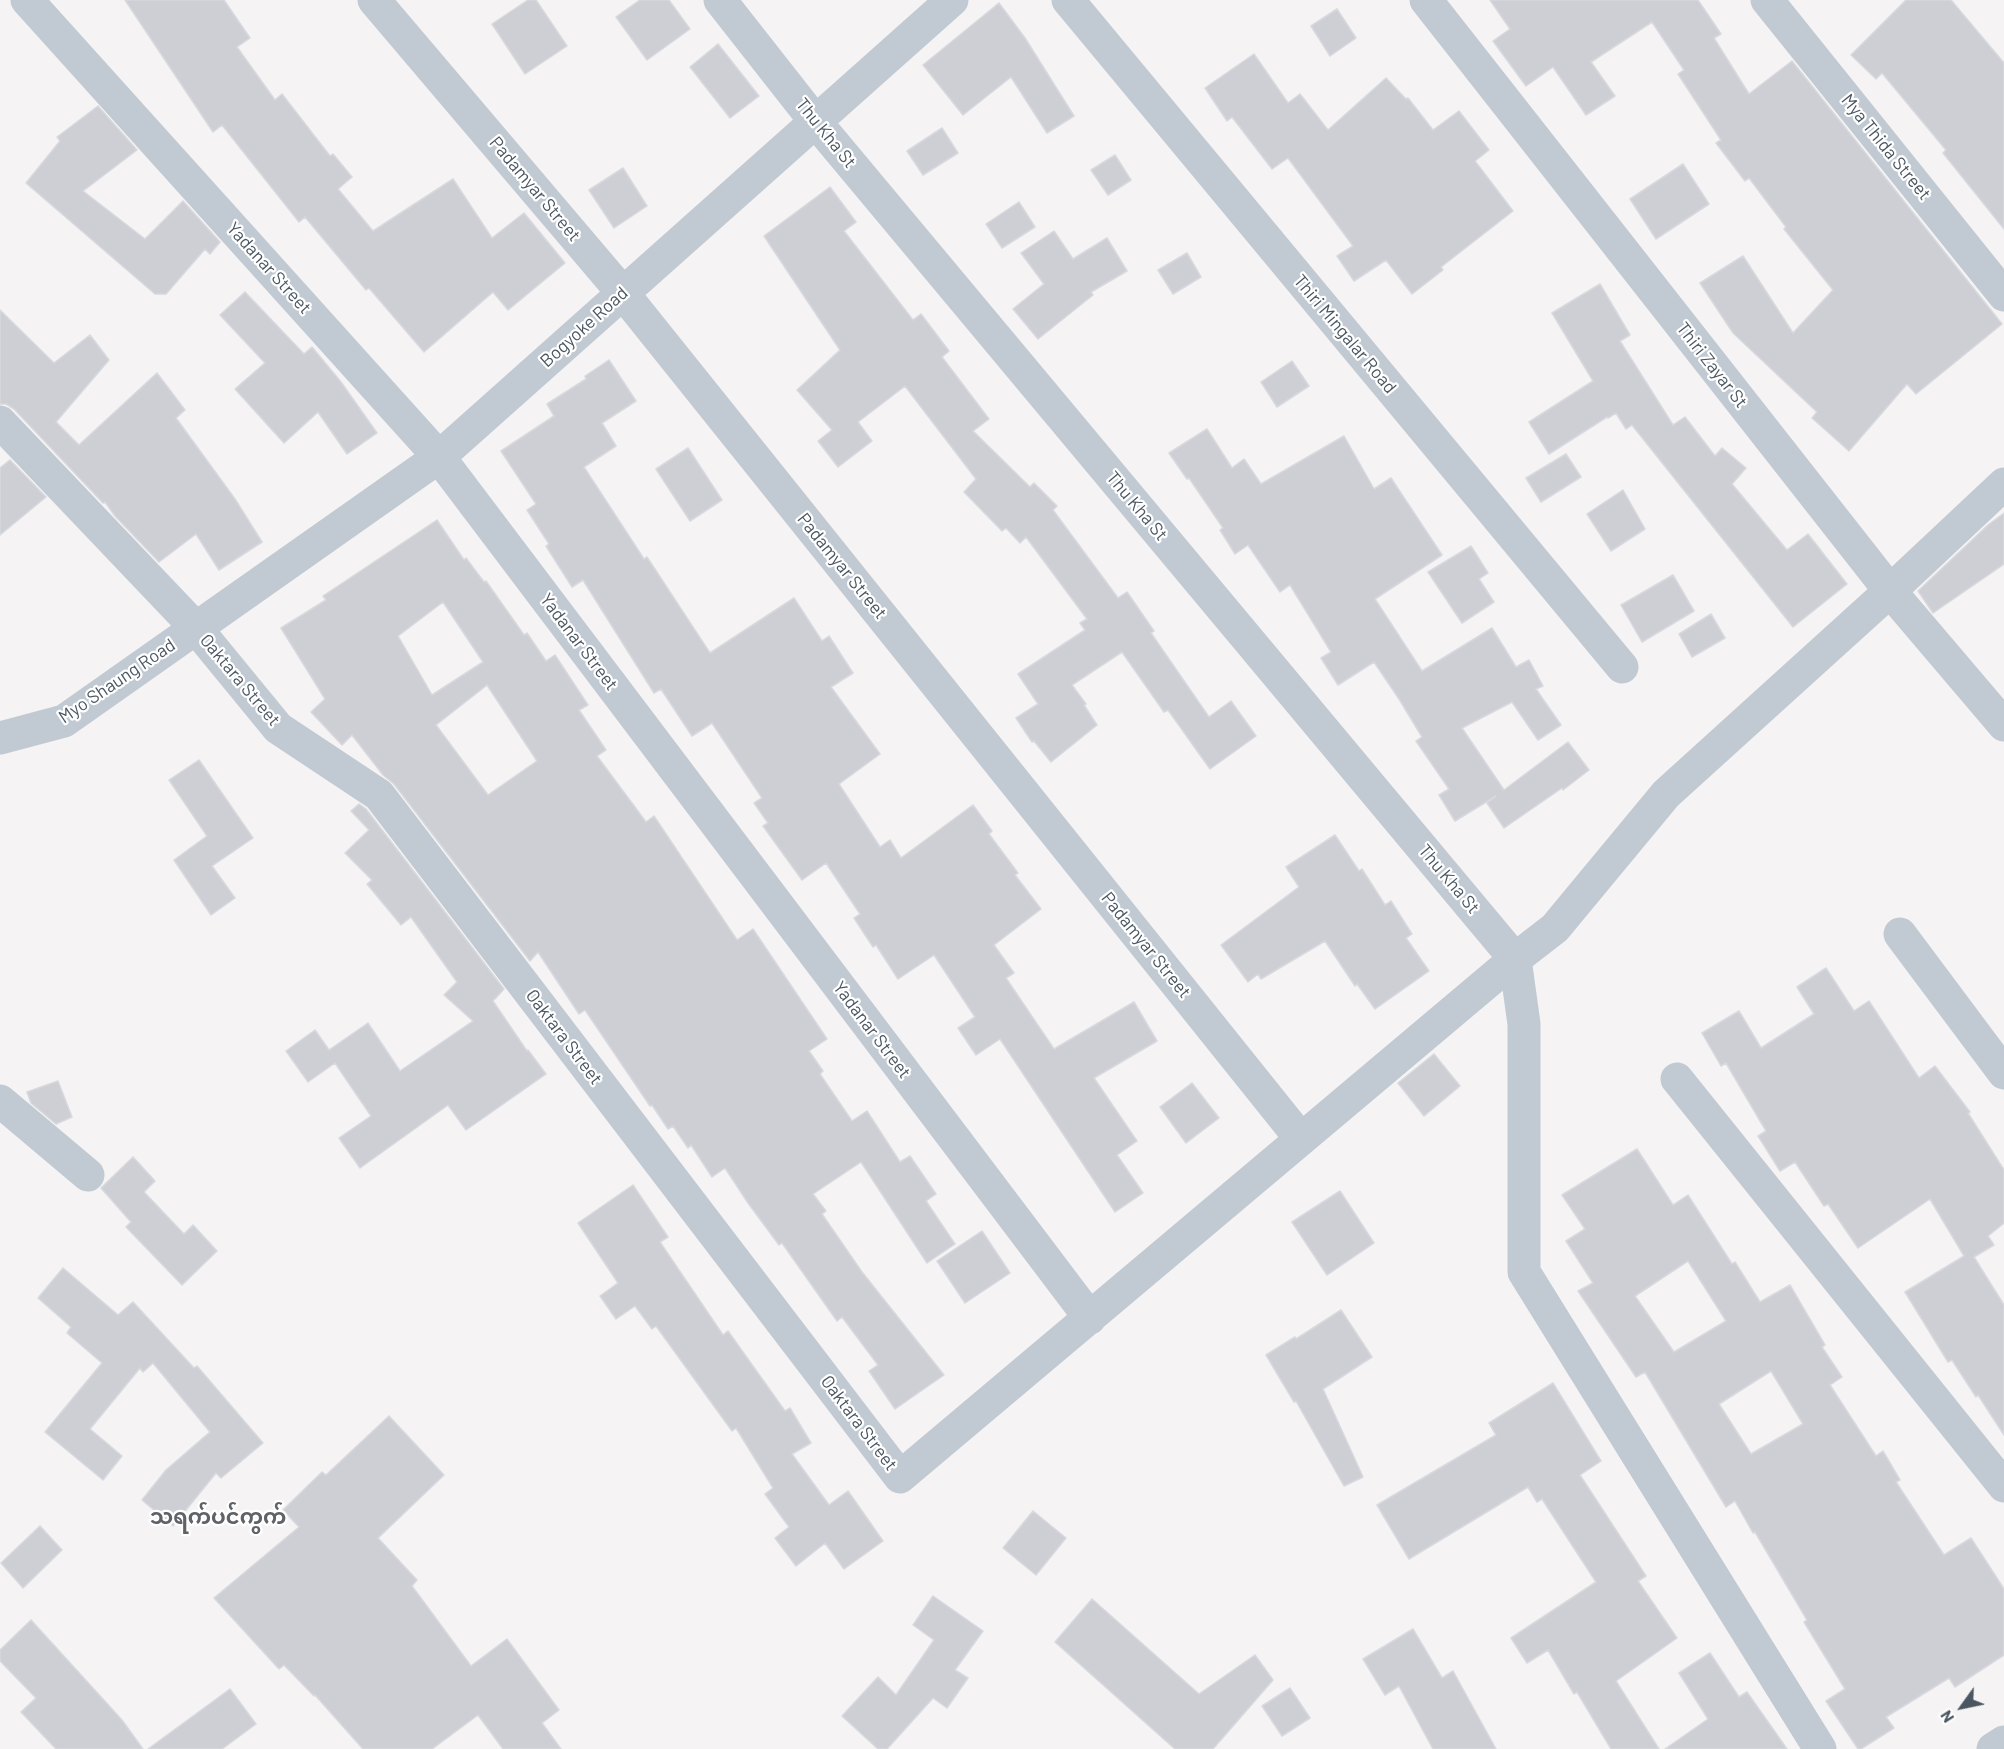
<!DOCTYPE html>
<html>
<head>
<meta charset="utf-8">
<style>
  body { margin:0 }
  #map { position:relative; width:2004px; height:1749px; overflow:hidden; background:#f5f3f3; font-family:Barlow,sans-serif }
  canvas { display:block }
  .north { position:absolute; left:1932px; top:1677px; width:60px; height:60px; -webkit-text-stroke:4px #fff; paint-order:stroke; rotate:237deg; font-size:16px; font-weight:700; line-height:24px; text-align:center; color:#4a5661 }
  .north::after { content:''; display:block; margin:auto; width:21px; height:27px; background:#4a5661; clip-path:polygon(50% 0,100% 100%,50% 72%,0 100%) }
</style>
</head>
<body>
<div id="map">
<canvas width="2004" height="1749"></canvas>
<div class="north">N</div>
</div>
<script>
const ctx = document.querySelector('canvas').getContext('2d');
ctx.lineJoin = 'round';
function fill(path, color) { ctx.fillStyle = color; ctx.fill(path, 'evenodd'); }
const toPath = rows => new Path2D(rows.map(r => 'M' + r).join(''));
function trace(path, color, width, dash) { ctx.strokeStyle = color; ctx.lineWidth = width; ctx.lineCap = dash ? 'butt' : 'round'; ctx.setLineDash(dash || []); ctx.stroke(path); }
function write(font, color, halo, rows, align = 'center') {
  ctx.font = font + ' Barlow,"Noto Sans Myanmar",sans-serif'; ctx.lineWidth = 4.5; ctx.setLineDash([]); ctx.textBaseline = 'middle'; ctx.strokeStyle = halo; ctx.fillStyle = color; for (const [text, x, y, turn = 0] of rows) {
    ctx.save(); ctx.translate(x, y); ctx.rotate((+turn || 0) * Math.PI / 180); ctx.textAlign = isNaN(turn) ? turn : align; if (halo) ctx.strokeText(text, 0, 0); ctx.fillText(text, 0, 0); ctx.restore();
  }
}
const building = toPath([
  [125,0,224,0,250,38,237,47,275,100,282,94,330,156,333,154,352,177,338,189,373,231,453,179,492,238,524,213,565,263,508,310,493,292,424,352,369,288,366,290,305,217,299,222,222,125,213,132,125,0],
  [528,0,536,0,567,46,525,74,492,24,528,0],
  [640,0,669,0,690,29,647,60,616,17,640,0],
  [1490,0,1698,0,1721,34,1714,38,1749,94,1792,61,2002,324,1916,394,1907,384,1849,451,1812,418,1817,412,1733,333,1700,283,1743,256,1793,333,1833,290,1784,229,1786,227,1749,178,1745,181,1716,143,1721,140,1678,74,1684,70,1652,22,1591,62,1615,96,1586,115,1553,67,1526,86,1493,41,1510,29,1490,0],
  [1906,0,1951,0,2004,63,2004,229,1943,153,1946,150,1882,73,1876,79,1851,55,1906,0],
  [999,3,1025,38,1074,116,1047,133,1011,77,963,115,923,65,999,3],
  [1337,9,1356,38,1330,56,1311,26,1337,9],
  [718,44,759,96,730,118,690,67,718,44],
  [1254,54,1288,103,1300,94,1328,130,1386,78,1406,99,1408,98,1433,130,1459,111,1489,150,1475,161,1513,211,1441,267,1443,270,1412,294,1386,260,1354,281,1337,256,1353,246,1288,158,1272,169,1232,117,1227,121,1205,88,1254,54],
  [98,106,137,150,83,191,145,239,183,201,220,242,210,254,205,249,166,294,155,294,26,183,60,141,57,137,98,106],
  [942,128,958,153,923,175,907,151,942,128],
  [1115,155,1131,180,1108,195,1091,170,1115,155],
  [1683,164,1709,204,1656,239,1630,199,1683,164],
  [623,168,647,206,614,228,589,190,623,168],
  [830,187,856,222,844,231,913,320,921,314,949,351,942,357,989,419,973,431,1030,487,1034,483,1057,506,1053,510,1118,598,1127,592,1154,631,1151,633,1209,717,1231,701,1256,736,1210,769,1168,710,1164,712,1122,652,1072,685,1086,704,1084,705,1097,725,1051,762,1034,741,1032,742,1016,718,1038,704,1018,674,1085,630,1080,623,1087,619,1026,537,1020,543,1006,528,1002,531,964,492,976,479,905,386,858,422,872,441,838,467,818,441,832,430,797,390,840,350,764,236,830,187],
  [1019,202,1035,227,1002,248,986,224,1019,202],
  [1054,231,1073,259,1107,238,1127,271,1091,292,1093,295,1038,339,1013,309,1044,284,1021,253,1054,231],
  [1187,253,1201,277,1173,294,1158,270,1187,253],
  [1600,284,1630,335,1620,341,1673,425,1685,417,1715,456,1722,448,1746,468,1732,484,1787,550,1808,534,1847,584,1793,627,1632,425,1626,429,1616,413,1608,418,1607,417,1549,454,1529,422,1593,381,1552,313,1600,284],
  [245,292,304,354,312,347,341,382,377,433,347,454,318,412,284,443,235,389,265,363,220,315,245,292],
  [0,310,54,363,90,335,109,360,56,422,79,445,157,373,185,410,176,418,235,499,262,542,219,570,196,534,159,562,115,516,105,502,103,503,14,409,6,404,0,404,0,310],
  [609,360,636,401,602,423,616,446,584,467,644,559,647,557,710,653,794,598,822,641,829,636,853,673,831,687,880,754,839,784,880,847,890,840,901,858,973,805,992,831,989,834,1018,873,1015,875,1041,909,994,945,1014,973,1006,978,1054,1049,1134,1002,1157,1041,1094,1078,1137,1141,1117,1155,1143,1193,1115,1212,1000,1039,976,1055,958,1028,975,1017,934,955,898,979,876,945,873,947,854,918,860,914,826,863,802,880,763,826,768,823,754,803,762,798,712,723,692,736,661,689,654,693,583,580,572,587,546,546,549,544,527,510,536,504,501,451,554,416,547,404,586,379,585,376,609,360],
  [1292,361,1309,386,1277,407,1261,382,1292,361],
  [1207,429,1232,468,1244,459,1261,484,1344,436,1374,489,1391,478,1442,555,1375,599,1422,671,1492,628,1516,667,1529,660,1543,686,1536,689,1561,725,1538,740,1512,702,1462,728,1504,790,1568,742,1589,770,1563,790,1562,788,1504,828,1487,803,1496,796,1455,821,1439,795,1449,789,1416,741,1422,737,1399,699,1374,662,1338,685,1321,658,1331,652,1290,585,1280,592,1248,545,1235,554,1220,530,1223,528,1189,478,1187,479,1169,453,1207,429],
  [688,448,722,500,690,521,656,469,688,448],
  [1566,454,1581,477,1541,502,1526,478,1566,454],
  [10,460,46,497,0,535,0,468,10,460],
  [1623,490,1645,529,1611,551,1587,514,1623,490],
  [2004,513,2004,564,1933,613,1918,591,1988,525,2004,513],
  [437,520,464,560,466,558,484,582,486,581,524,635,527,633,546,661,555,655,588,705,579,710,606,750,597,756,646,822,654,816,737,940,753,929,827,1039,809,1051,823,1071,820,1074,852,1121,867,1111,900,1162,910,1156,936,1194,926,1201,955,1244,927,1263,861,1162,813,1194,826,1211,822,1214,862,1272,944,1375,895,1409,869,1371,878,1365,842,1317,837,1321,782,1243,779,1245,748,1203,725,1168,712,1177,691,1145,688,1148,673,1126,668,1129,652,1105,650,1106,585,1010,579,1014,538,952,530,961,394,784,383,775,352,735,342,745,311,712,325,699,281,628,326,600,323,596,437,520],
  [443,602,483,662,432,695,398,636,443,602],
  [487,685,537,761,488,795,436,725,487,685],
  [1471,546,1488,573,1479,579,1494,602,1462,623,1428,572,1471,546],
  [1673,575,1694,611,1642,642,1621,605,1673,575],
  [1711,614,1725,638,1692,657,1679,634,1711,614],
  [199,760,253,838,212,866,235,898,211,915,174,860,207,836,169,780,199,760],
  [359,804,366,809,504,989,493,1001,527,1051,528,1050,546,1074,466,1130,448,1105,360,1168,339,1138,371,1116,335,1063,308,1082,286,1051,315,1030,329,1050,368,1023,400,1071,473,1021,444,995,457,982,411,917,401,925,367,884,372,880,345,853,369,830,351,811,359,804],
  [1335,835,1359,871,1362,869,1385,905,1391,901,1412,934,1406,938,1429,971,1375,1009,1357,984,1355,986,1325,941,1261,979,1258,974,1248,982,1221,945,1299,887,1286,867,1335,835],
  [1826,968,1854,1011,1869,1001,1919,1078,1935,1066,1970,1112,1968,1113,2004,1170,2004,1223,1988,1236,1994,1245,1974,1257,2004,1305,2004,1435,1978,1395,1976,1397,1952,1360,1948,1362,1905,1292,1964,1256,1930,1199,1858,1248,1828,1204,1824,1206,1795,1162,1780,1171,1758,1136,1766,1131,1726,1063,1721,1066,1702,1033,1739,1011,1761,1048,1814,1014,1797,987,1826,968],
  [1434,1054,1460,1086,1424,1116,1398,1083,1434,1054],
  [58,1081,72,1117,56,1124,31,1103,27,1092,58,1081],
  [1192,1083,1219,1118,1186,1143,1160,1107,1192,1083],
  [1637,1149,1673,1205,1688,1195,1732,1264,1735,1262,1760,1302,1790,1285,1825,1345,1822,1347,1842,1377,1830,1385,1876,1456,1883,1451,1900,1480,1896,1482,1944,1555,1971,1538,2004,1589,2004,1655,1955,1687,1949,1678,1886,1717,1894,1728,1861,1749,1858,1749,1826,1701,1845,1689,1804,1622,1807,1620,1755,1532,1753,1533,1735,1501,1726,1507,1645,1372,1636,1377,1578,1291,1593,1283,1566,1241,1585,1229,1562,1195,1637,1149],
  [1688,1261,1726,1321,1674,1352,1635,1296,1688,1261],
  [1771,1371,1803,1424,1751,1454,1719,1404,1771,1371],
  [133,1157,155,1181,144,1192,184,1234,193,1225,217,1251,182,1285,126,1227,131,1222,101,1188,133,1157],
  [633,1185,668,1237,660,1242,723,1335,728,1331,785,1411,790,1408,811,1443,792,1454,829,1505,848,1491,883,1541,844,1569,825,1543,796,1566,775,1538,789,1527,765,1494,773,1488,736,1428,732,1431,656,1326,652,1329,635,1306,616,1319,600,1296,618,1283,578,1223,633,1185],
  [1340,1191,1374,1243,1327,1275,1292,1222,1340,1191],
  [982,1231,1010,1273,965,1303,937,1261,982,1231],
  [63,1268,118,1315,133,1302,194,1368,197,1366,263,1443,221,1478,216,1473,173,1526,142,1500,166,1470,210,1432,153,1363,143,1372,140,1368,90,1429,122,1456,103,1480,45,1432,102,1363,67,1333,71,1327,38,1298,63,1268],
  [1341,1310,1372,1357,1323,1389,1363,1477,1344,1486,1296,1401,1294,1402,1266,1355,1295,1337,1296,1339,1341,1310],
  [1553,1383,1601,1461,1580,1475,1646,1576,1638,1581,1677,1638,1616,1681,1659,1749,1611,1749,1577,1692,1574,1694,1548,1650,1527,1663,1511,1638,1596,1582,1542,1499,1537,1502,1528,1487,1409,1559,1377,1505,1496,1435,1489,1423,1553,1383],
  [389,1416,444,1475,378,1538,417,1580,412,1586,471,1666,507,1639,559,1710,542,1723,561,1749,503,1749,478,1715,432,1749,363,1749,315,1695,314,1696,284,1665,279,1669,214,1598,299,1527,283,1510,322,1472,326,1475,389,1416],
  [1033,1511,1066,1538,1036,1575,1003,1548,1033,1511],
  [40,1526,62,1550,23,1588,1,1563,40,1526],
  [933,1596,983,1631,955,1670,968,1678,947,1708,933,1698,887,1749,878,1749,842,1716,878,1677,896,1695,934,1640,913,1625,933,1596],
  [1092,1599,1199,1694,1255,1655,1273,1680,1213,1749,1175,1749,1055,1642,1092,1599],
  [31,1620,122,1720,143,1749,56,1749,21,1712,36,1698,0,1661,0,1650,31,1620],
  [1413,1629,1442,1678,1453,1671,1496,1749,1433,1749,1399,1686,1385,1695,1363,1659,1413,1629],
  [1710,1653,1739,1697,1747,1692,1787,1749,1665,1749,1708,1719,1679,1673,1710,1653],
  [1290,1688,1310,1718,1282,1736,1262,1706,1290,1688],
  [230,1689,256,1724,222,1749,148,1749,230,1689]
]);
const minor = toPath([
  [27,0,439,457,1090,1318],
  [374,0,622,292,1301,1139],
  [720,0,815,121,1515,959,1524,1024,1524,1272,1820,1749],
  [1068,0,1622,667],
  [1426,0,1890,591,2004,725],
  [1767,0,2004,295],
  [0,422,196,628,278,728,379,795,900,1477,1515,959,1555,928,1666,794,1890,591,2004,484],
  [0,738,64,721,439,457,952,0],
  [1900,934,2004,1073],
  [1677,1079,2004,1486],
  [0,1101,88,1175],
  [1993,1749,2004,1742]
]);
const streetNames = [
  ["Thu Kha St",826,133,51],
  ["Mya Thida Street",1886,147,51],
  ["Padamyar Street",535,189,50],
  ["Yadanar Street",269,268,48],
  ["Bogyoke Road",584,327,-42],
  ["Thiri Mingalar Road",1345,334,50],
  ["Thiri Zayar St",1712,365,52],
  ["Thu Kha St",1137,506,50],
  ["Padamyar Street",842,566,51],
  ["Yadanar Street",579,642,53],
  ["Oaktara Street",240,680,50],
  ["Myo Shaung Road",117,681,-34],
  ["Thu Kha St",1449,879,50],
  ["Padamyar Street",1146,945,51],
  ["Yadanar Street",872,1030,53],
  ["Oaktara Street",564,1037,53],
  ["Oaktara Street",859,1423,53]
];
const quarterNames = [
  ["သရက်ပင်ကွက်",218,1517]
];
fill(building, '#cdcfd5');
trace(building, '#d7d9de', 1.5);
trace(minor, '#c1cad2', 33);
write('18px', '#4a5661', '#fff', streetNames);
write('bold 21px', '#5f6368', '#fff', quarterNames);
</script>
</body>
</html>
